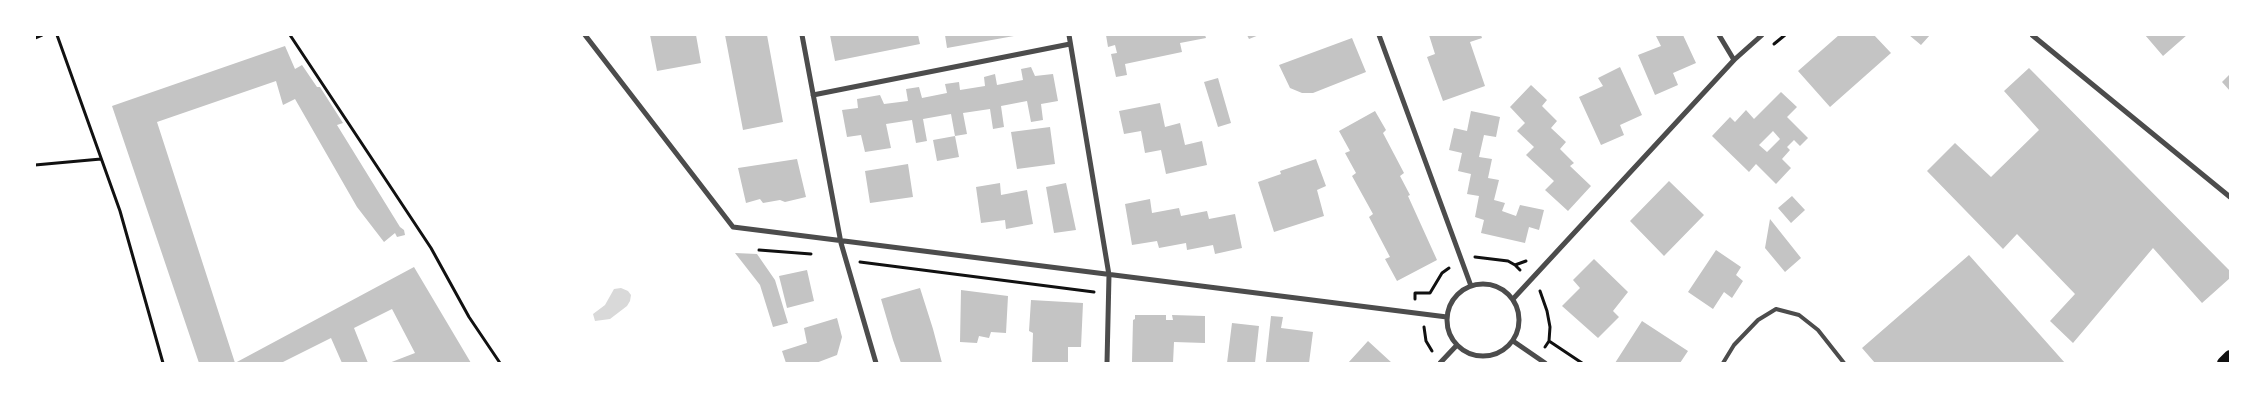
<!DOCTYPE html>
<html>
<head>
<meta charset="utf-8">
<style>
  body { margin:0 }
  #map { position:relative; width:2265px; height:398px; overflow:hidden; background:#fff; font-family:Signika,sans-serif }
  canvas { display:block }
  .frame { position:absolute; inset:0; border:36px solid #fff; pointer-events:none }
</style>
</head>
<body>
<div id="map">
<canvas width="2265" height="398"></canvas>
<div class="frame"></div>
</div>
<script>
const ctx = document.querySelector('canvas').getContext('2d');
ctx.lineJoin = 'round';
function fill(path, color) { ctx.fillStyle = color; ctx.fill(path, 'evenodd'); }
const toPath = rows => new Path2D(rows.map(r => 'M' + r).join(''));
function trace(path, color, width, dash) { ctx.strokeStyle = color; ctx.lineWidth = width; ctx.lineCap = dash ? 'butt' : 'round'; ctx.setLineDash(dash || []); ctx.stroke(path); }
const water = toPath([
  [621,288,628,291,631,295,630,301,627,306,610,319,595,321,593,314,605,305,614,289]
]);
const building = toPath([
  [650,35,696,35,701,63,657,71],
  [725,35,767,35,783,122,743,130],
  [830,35,918,35,920,44,835,61],
  [945,35,1014,35,1014,36,947,48],
  [1106,35,1205,35,1206,38,1180,43,1182,52,1125,64,1127,75,1116,77,1111,54,1117,53,1115,45,1108,47],
  [1247,35,1259,35,1249,39],
  [1429,35,1481,35,1482,38,1470,42,1485,86,1443,101,1427,57,1435,54],
  [1659,35,1683,35,1696,63,1673,73,1678,85,1655,95,1638,55,1661,46,1656,36],
  [1839,35,1874,35,1891,53,1830,107,1798,71],
  [1909,35,1930,35,1921,45],
  [2145,35,2187,35,2163,56],
  [1352,38,1366,72,1313,93,1302,93,1290,88,1279,65],
  [285,46,295,69,302,65,317,87,320,87,343,123,337,125,400,227,404,230,405,235,397,237,395,233,384,242,357,207,295,99,283,105,276,81,157,122,235,363,199,363,112,106],
  [1031,67,1035,76,1053,74,1058,101,1041,104,1043,120,1031,122,1027,101,1001,106,1004,127,993,129,990,109,963,113,967,134,955,136,951,114,923,119,927,141,916,143,912,120,886,124,891,148,865,152,861,135,847,137,842,110,858,108,857,99,880,95,884,104,908,101,906,89,919,87,922,98,947,93,945,84,959,82,960,90,985,86,984,77,995,74,997,85,1023,80,1021,69],
  [1620,67,1642,115,1620,125,1624,135,1601,145,1579,97,1603,86,1598,78],
  [2029,68,2230,271,2230,278,2202,303,2153,248,2073,343,2050,321,2075,294,2017,234,2003,249,1927,171,1955,143,1991,177,2039,130,2004,91],
  [2230,74,2230,91,2222,82],
  [1218,78,1231,123,1218,127,1204,82],
  [1531,85,1547,100,1542,106,1557,121,1551,128,1566,142,1560,149,1574,163,1570,166,1591,186,1568,211,1545,190,1554,181,1526,155,1534,147,1517,131,1525,123,1510,107],
  [1781,92,1797,107,1787,117,1808,138,1800,146,1794,140,1787,147,1790,150,1782,159,1791,168,1776,184,1756,164,1749,172,1712,136,1730,117,1735,122,1746,110,1754,119],
  [1773,131,1780,139,1767,152,1759,145],
  [1160,103,1165,127,1180,123,1185,145,1202,141,1207,165,1166,174,1161,150,1145,153,1141,131,1124,134,1119,111],
  [1375,111,1386,130,1383,133,1404,173,1400,176,1410,195,1408,196,1437,260,1397,281,1385,259,1390,257,1369,217,1373,214,1352,176,1356,173,1345,153,1350,151,1339,131],
  [1471,111,1500,117,1496,137,1484,135,1479,157,1492,159,1488,178,1499,180,1494,200,1505,203,1502,211,1516,216,1520,205,1544,210,1539,230,1529,227,1525,243,1481,233,1484,220,1475,217,1479,196,1467,194,1471,174,1458,171,1462,153,1449,150,1454,128,1467,131],
  [1050,127,1055,164,1017,169,1011,132],
  [955,136,959,157,937,161,933,140],
  [797,159,806,197,785,202,780,200,763,203,760,199,746,203,738,168],
  [1316,159,1326,186,1317,190,1324,216,1274,232,1258,182,1281,174,1280,171],
  [908,164,913,197,870,203,865,171],
  [1669,181,1704,215,1664,256,1630,221],
  [1000,183,1001,195,1027,190,1033,224,1006,229,1005,220,981,223,976,187],
  [1066,183,1076,230,1054,233,1046,187],
  [1792,196,1805,210,1791,223,1778,208],
  [1150,199,1152,213,1179,208,1181,216,1207,211,1209,219,1235,214,1242,248,1215,254,1213,245,1187,250,1186,243,1159,248,1157,241,1132,245,1125,204],
  [1770,219,1801,258,1785,272,1765,248],
  [1716,250,1741,267,1736,275,1743,281,1732,298,1724,292,1713,309,1688,292],
  [735,253,757,254,775,280,788,323,773,327,760,285],
  [1969,255,2065,363,1875,363,1862,348],
  [1594,259,1628,292,1613,311,1619,317,1598,338,1562,306,1580,288,1573,280],
  [414,267,471,363,389,363,415,353,392,309,354,328,368,363,342,363,331,338,281,363,235,363],
  [807,270,814,301,787,308,779,276],
  [920,288,933,329,942,363,901,363,893,340,881,299],
  [961,290,1008,296,1006,333,991,332,989,338,979,336,977,343,960,342],
  [1031,300,1083,303,1081,347,1068,347,1068,363,1032,363,1033,333,1029,331],
  [1135,315,1166,315,1166,320,1173,320,1172,315,1205,316,1205,343,1174,342,1173,363,1132,362,1133,320,1135,319],
  [1271,316,1283,317,1281,328,1313,332,1309,363,1266,362],
  [837,318,842,337,837,355,816,363,786,363,782,351,807,343,804,328],
  [1642,321,1688,351,1680,363,1615,363],
  [1232,323,1259,326,1255,363,1227,363],
  [1368,341,1392,363,1348,363]
]);
const path = toPath([
  [57,35,120,211,163,363],
  [290,35,431,248,469,317,500,363],
  [35,38,42,35],
  [1774,44,1785,35],
  [35,165,101,159],
  [759,250,811,254],
  [1475,257,1508,261,1515,265,1520,270],
  [860,262,1094,292],
  [1515,265,1526,261],
  [1540,291,1547,311,1550,327,1549,341,1545,347],
  [1415,299,1415,293,1430,293,1442,273,1449,268],
  [1424,327,1426,341,1432,351],
  [1549,341,1582,363]
]);
const service = toPath([
  [1723,363,1734,345,1758,320,1776,309,1799,315,1818,330,1844,363]
]);
const minor = toPath([
  [585,35,733,227,1447,317],
  [802,35,841,243,876,363],
  [1069,35,1109,275,1107,363],
  [1379,35,1471,286],
  [1719,35,1734,60],
  [2032,35,2230,197],
  [813,95,1070,44],
  '1447 320a36 36 0 1 1 72 0a36 36 0 1 1-72 0Z',
  [1513,299,1734,60,1762,35],
  [1513,341,1545,363],
  [1440,363,1457,345]
]);
const primary = toPath([
  [2223,363,2230,356]
]);
fill(water, '#d9d9d9');
fill(building, '#c4c4c4');
trace(path, '#111', 3);
trace(service, '#4c4c4c', 4);
trace(minor, '#4c4c4c', 5);
trace(primary, '#111', 12);
</script>
</body>
</html>
